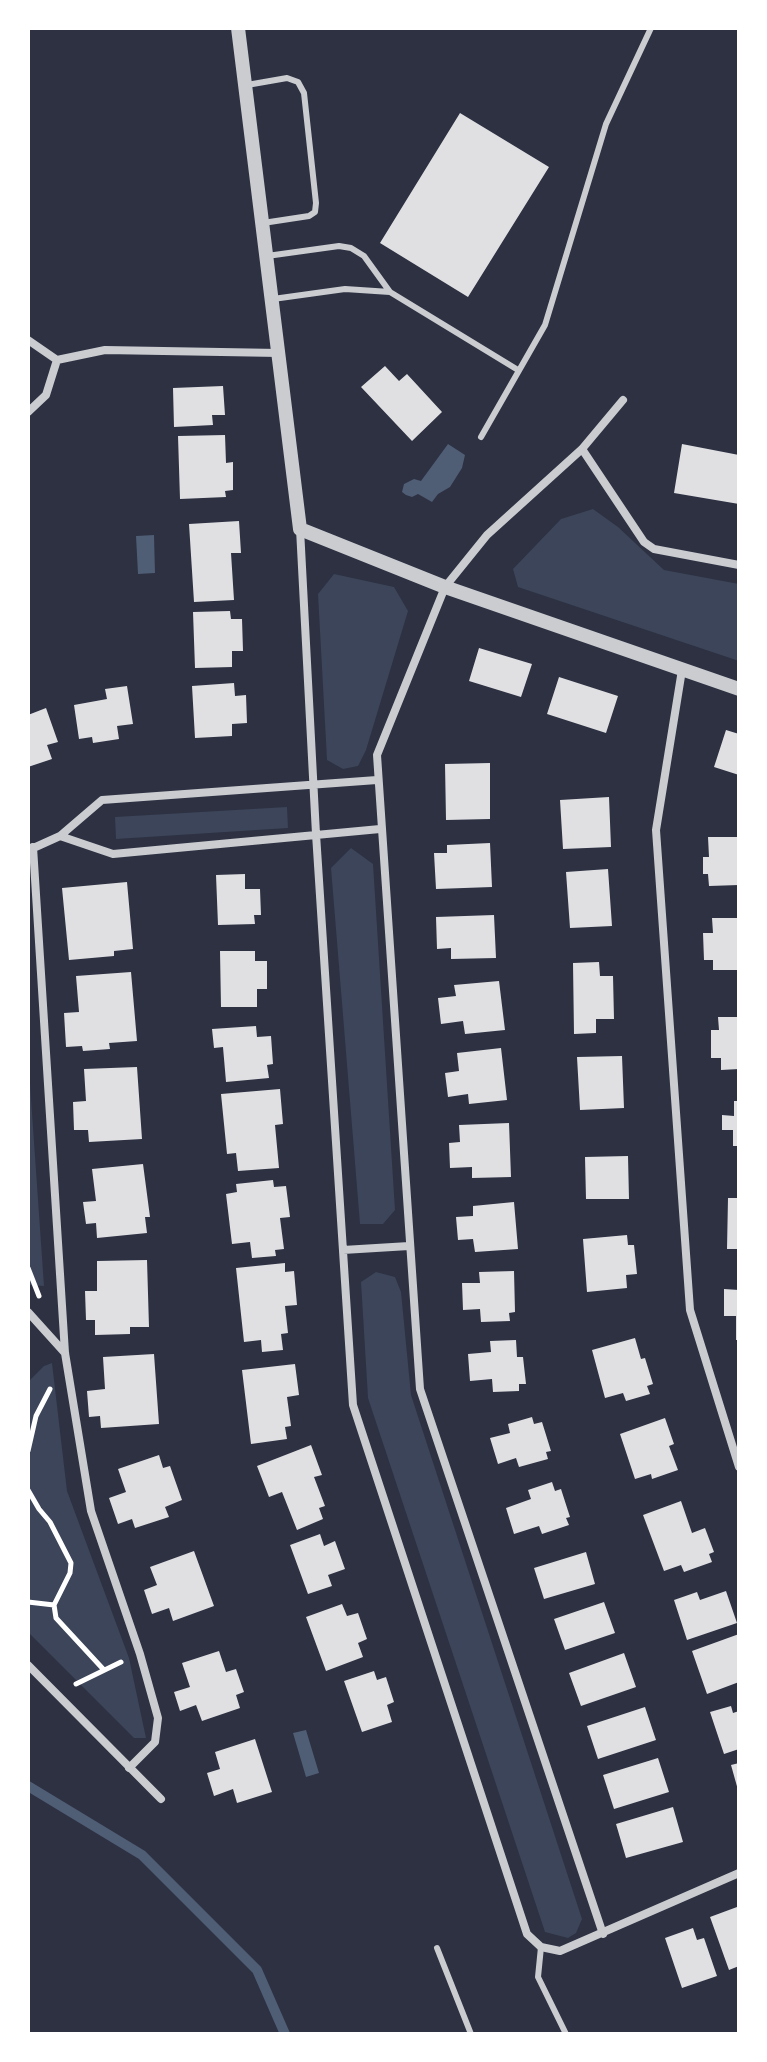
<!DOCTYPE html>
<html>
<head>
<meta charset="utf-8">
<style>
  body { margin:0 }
  #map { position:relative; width:767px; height:2062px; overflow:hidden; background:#2d3142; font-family:Helvetica,sans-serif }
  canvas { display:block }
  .frame { position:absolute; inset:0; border:30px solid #fff; pointer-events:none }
</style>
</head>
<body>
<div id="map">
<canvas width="767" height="2062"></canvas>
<div class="frame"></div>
</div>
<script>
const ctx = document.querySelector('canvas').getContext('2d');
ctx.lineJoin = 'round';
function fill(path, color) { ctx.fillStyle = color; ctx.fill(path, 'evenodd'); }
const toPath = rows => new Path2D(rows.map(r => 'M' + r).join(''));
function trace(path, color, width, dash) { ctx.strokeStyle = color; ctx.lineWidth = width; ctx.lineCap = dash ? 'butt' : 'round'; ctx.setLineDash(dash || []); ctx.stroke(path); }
const green = toPath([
  [593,509,618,527,664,570,739,584,739,661,518,587,513,569,561,519],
  [334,574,394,587,408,611,366,750,358,766,343,769,327,760,318,594],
  [287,807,288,828,116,839,115,817],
  [351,848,373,864,395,1210,383,1224,360,1224,331,868],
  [28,1055,44,1286,28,1285],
  [376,1272,395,1277,401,1292,411,1395,582,1919,576,1933,568,1938,545,1932,368,1398,361,1282],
  [52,1363,67,1491,129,1658,146,1738,134,1738,28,1632,28,1382,44,1366]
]);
const water = toPath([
  [448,444,465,455,462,468,450,487,438,494,432,502,418,494,412,497,406,495,402,492,404,484,414,479,421,481],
  [154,535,155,573,138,574,136,536],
  [306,1730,319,1773,306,1777,293,1733]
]);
const stream = toPath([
  [28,1786,142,1855,257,1970,285,2034]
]);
const building = toPath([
  [460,113,549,167,468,297,380,243],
  [385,366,399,381,407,374,442,412,412,441,361,387],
  [223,386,225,415,212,415,213,425,174,427,173,388],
  [225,435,226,463,233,462,233,490,225,491,226,497,180,499,178,436],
  [682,444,739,455,739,504,674,493],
  [239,521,241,553,231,553,234,600,194,602,189,524],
  [230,611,231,619,242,619,243,651,232,651,232,667,195,668,193,612],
  [479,648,532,664,521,697,469,681],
  [559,677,618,696,606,733,547,714],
  [234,683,235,696,246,695,247,723,232,724,232,736,195,738,192,686],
  [127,686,133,724,117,726,119,739,93,743,92,737,79,739,74,705,107,699,105,689],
  [46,708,58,742,47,745,52,759,28,767,28,715],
  [726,730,739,734,739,775,714,767],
  [490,763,490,819,446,820,445,764],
  [609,797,611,847,563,849,560,800],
  [708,837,739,837,739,885,709,886,708,874,703,874,703,857,709,857],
  [490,843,492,887,436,889,434,853,447,853,447,845],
  [608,869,612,926,570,928,566,872],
  [245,874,245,889,260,889,261,915,254,915,255,924,218,925,216,875],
  [127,882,133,949,114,951,114,956,69,960,62,888],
  [494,915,496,958,451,959,451,948,437,949,436,917],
  [712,918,739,918,739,970,713,970,713,960,704,960,703,933,713,933],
  [220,951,255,951,255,961,267,961,267,989,257,989,257,1007,221,1007],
  [599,962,600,976,613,976,614,1019,596,1019,596,1033,574,1034,573,963],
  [131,972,137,1041,109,1043,110,1049,83,1051,82,1046,66,1047,64,1013,79,1012,76,976],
  [499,981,505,1030,465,1034,463,1021,441,1024,438,998,456,996,454,985],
  [718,1017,739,1017,739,1069,721,1070,721,1058,711,1058,711,1030,719,1030],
  [256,1026,257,1037,271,1036,273,1064,267,1065,269,1078,226,1082,223,1047,214,1048,212,1029],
  [501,1048,507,1100,469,1104,468,1094,448,1097,445,1073,459,1071,457,1053],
  [622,1056,624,1108,580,1110,577,1057],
  [137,1067,142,1139,89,1142,88,1130,74,1130,73,1102,86,1101,84,1069],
  [280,1089,283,1124,275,1125,279,1168,238,1171,236,1153,227,1154,221,1094],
  [734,1101,739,1101,739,1146,733,1146,733,1130,722,1130,722,1115,734,1116],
  [509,1123,511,1177,472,1178,472,1167,450,1168,449,1143,460,1142,459,1125],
  [628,1156,629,1199,586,1199,585,1157],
  [143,1164,150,1217,145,1217,147,1233,97,1238,96,1223,86,1224,83,1202,96,1201,92,1169],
  [273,1180,274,1187,286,1186,290,1217,280,1218,284,1249,275,1250,276,1256,252,1258,250,1242,232,1244,226,1194,237,1192,236,1184],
  [728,1198,739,1198,739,1249,727,1249],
  [514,1202,518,1249,475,1252,473,1239,458,1240,456,1217,473,1216,473,1206],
  [627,1235,628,1245,634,1245,637,1274,626,1275,627,1288,587,1292,583,1239],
  [147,1260,149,1327,130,1327,130,1334,95,1335,95,1320,86,1320,85,1291,97,1291,97,1261],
  [285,1263,285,1272,294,1271,297,1305,285,1306,288,1333,281,1334,283,1350,262,1352,261,1340,244,1342,236,1268],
  [514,1271,515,1312,509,1313,510,1321,481,1322,480,1309,463,1310,462,1283,480,1283,479,1272],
  [724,1289,739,1290,739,1340,736,1340,736,1316,724,1316],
  [635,1338,641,1359,645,1358,653,1384,647,1386,650,1394,626,1401,623,1393,605,1398,592,1350],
  [516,1340,517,1357,523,1357,526,1384,519,1384,519,1391,493,1392,492,1379,470,1381,468,1354,491,1352,490,1341],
  [154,1354,159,1424,101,1428,100,1416,89,1417,87,1391,105,1389,103,1357],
  [295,1364,299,1395,287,1397,291,1426,285,1427,287,1439,251,1444,242,1370],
  [532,1417,534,1424,542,1422,551,1451,546,1452,548,1459,519,1467,516,1458,498,1464,490,1438,510,1433,508,1424],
  [665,1418,674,1444,669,1446,678,1470,652,1479,651,1474,635,1479,620,1434],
  [311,1445,322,1475,314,1477,325,1506,319,1508,323,1519,297,1530,282,1492,269,1497,257,1466],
  [159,1455,163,1468,170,1466,182,1500,165,1507,169,1517,135,1528,132,1519,118,1524,109,1498,126,1492,118,1469],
  [552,1482,555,1491,561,1489,570,1517,566,1518,569,1525,542,1534,539,1526,514,1534,506,1508,531,1499,528,1490],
  [681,1501,692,1533,705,1528,714,1552,709,1554,712,1562,684,1572,681,1565,664,1571,643,1515],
  [320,1534,324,1546,335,1541,345,1569,328,1575,332,1586,308,1594,290,1545],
  [194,1551,214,1606,173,1621,169,1608,152,1614,144,1590,157,1585,150,1567],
  [586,1552,595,1584,544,1599,534,1568],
  [726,1591,737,1623,687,1640,674,1600,697,1592,700,1600],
  [604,1602,615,1633,565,1650,554,1619],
  [342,1604,347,1616,358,1613,367,1639,358,1643,363,1657,326,1671,306,1617],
  [739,1634,739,1682,707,1694,692,1651],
  [219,1651,226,1672,236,1669,244,1692,236,1695,240,1708,202,1721,196,1705,180,1711,174,1692,190,1687,182,1663],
  [624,1653,636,1687,581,1706,569,1673],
  [374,1671,377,1680,386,1677,394,1702,387,1705,392,1722,362,1732,344,1681],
  [731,1706,733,1713,739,1711,739,1749,724,1754,710,1712],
  [645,1707,656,1740,598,1759,587,1726],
  [255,1739,272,1792,237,1803,233,1789,214,1796,207,1773,220,1769,215,1752],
  [658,1758,669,1792,614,1809,603,1775],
  [739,1763,739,1790,738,1790,731,1765],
  [673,1807,683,1842,626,1858,616,1824],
  [737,1907,739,1966,729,1970,710,1917],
  [693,1928,697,1940,704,1938,717,1976,682,1988,665,1938]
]);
const path = toPath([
  [28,1268,39,1296],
  [28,1451,36,1416,50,1389],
  [28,1490,39,1509,50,1522,71,1563,70,1573,54,1605,56,1618,104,1670],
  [28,1602,54,1605],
  [76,1684,121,1662]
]);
const service = toPath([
  [247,85,287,78,298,82,304,93,316,203,315,212,309,216,263,223],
  [267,256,339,246,351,248,364,256,390,292,518,370],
  [273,299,345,289,390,292],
  [481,437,545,325,606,124,651,28],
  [541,1947,538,1977,566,2034],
  [437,1948,471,2034]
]);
const minor = toPath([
  [28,340,57,360],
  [28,412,46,395,57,360,105,350,279,353],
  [582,449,644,542,654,549,739,565],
  [300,529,316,834,353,1405,527,1934,541,1947,560,1951,739,1873],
  [682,670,656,830,690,1310,739,1467],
  [60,836,113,854,380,829],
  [33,847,65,1353,91,1511,140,1654,158,1718,155,1742,129,1768],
  [29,850,60,836,102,800,377,780],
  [343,1250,409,1246],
  [28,1312,65,1353],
  [28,1665,161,1799],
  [603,1934,420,1389,377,755,445,587,487,535,582,449,623,400]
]);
const tertiary = toPath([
  [238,28,300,529,445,587,739,689]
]);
fill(green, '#3c4559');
fill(water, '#4f5d75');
trace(stream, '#4f5d75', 10);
fill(building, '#e0e0e3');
trace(path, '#fff', 5);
trace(service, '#caccd0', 6);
trace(minor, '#caccd0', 8);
trace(tertiary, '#caccd0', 14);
</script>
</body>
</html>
